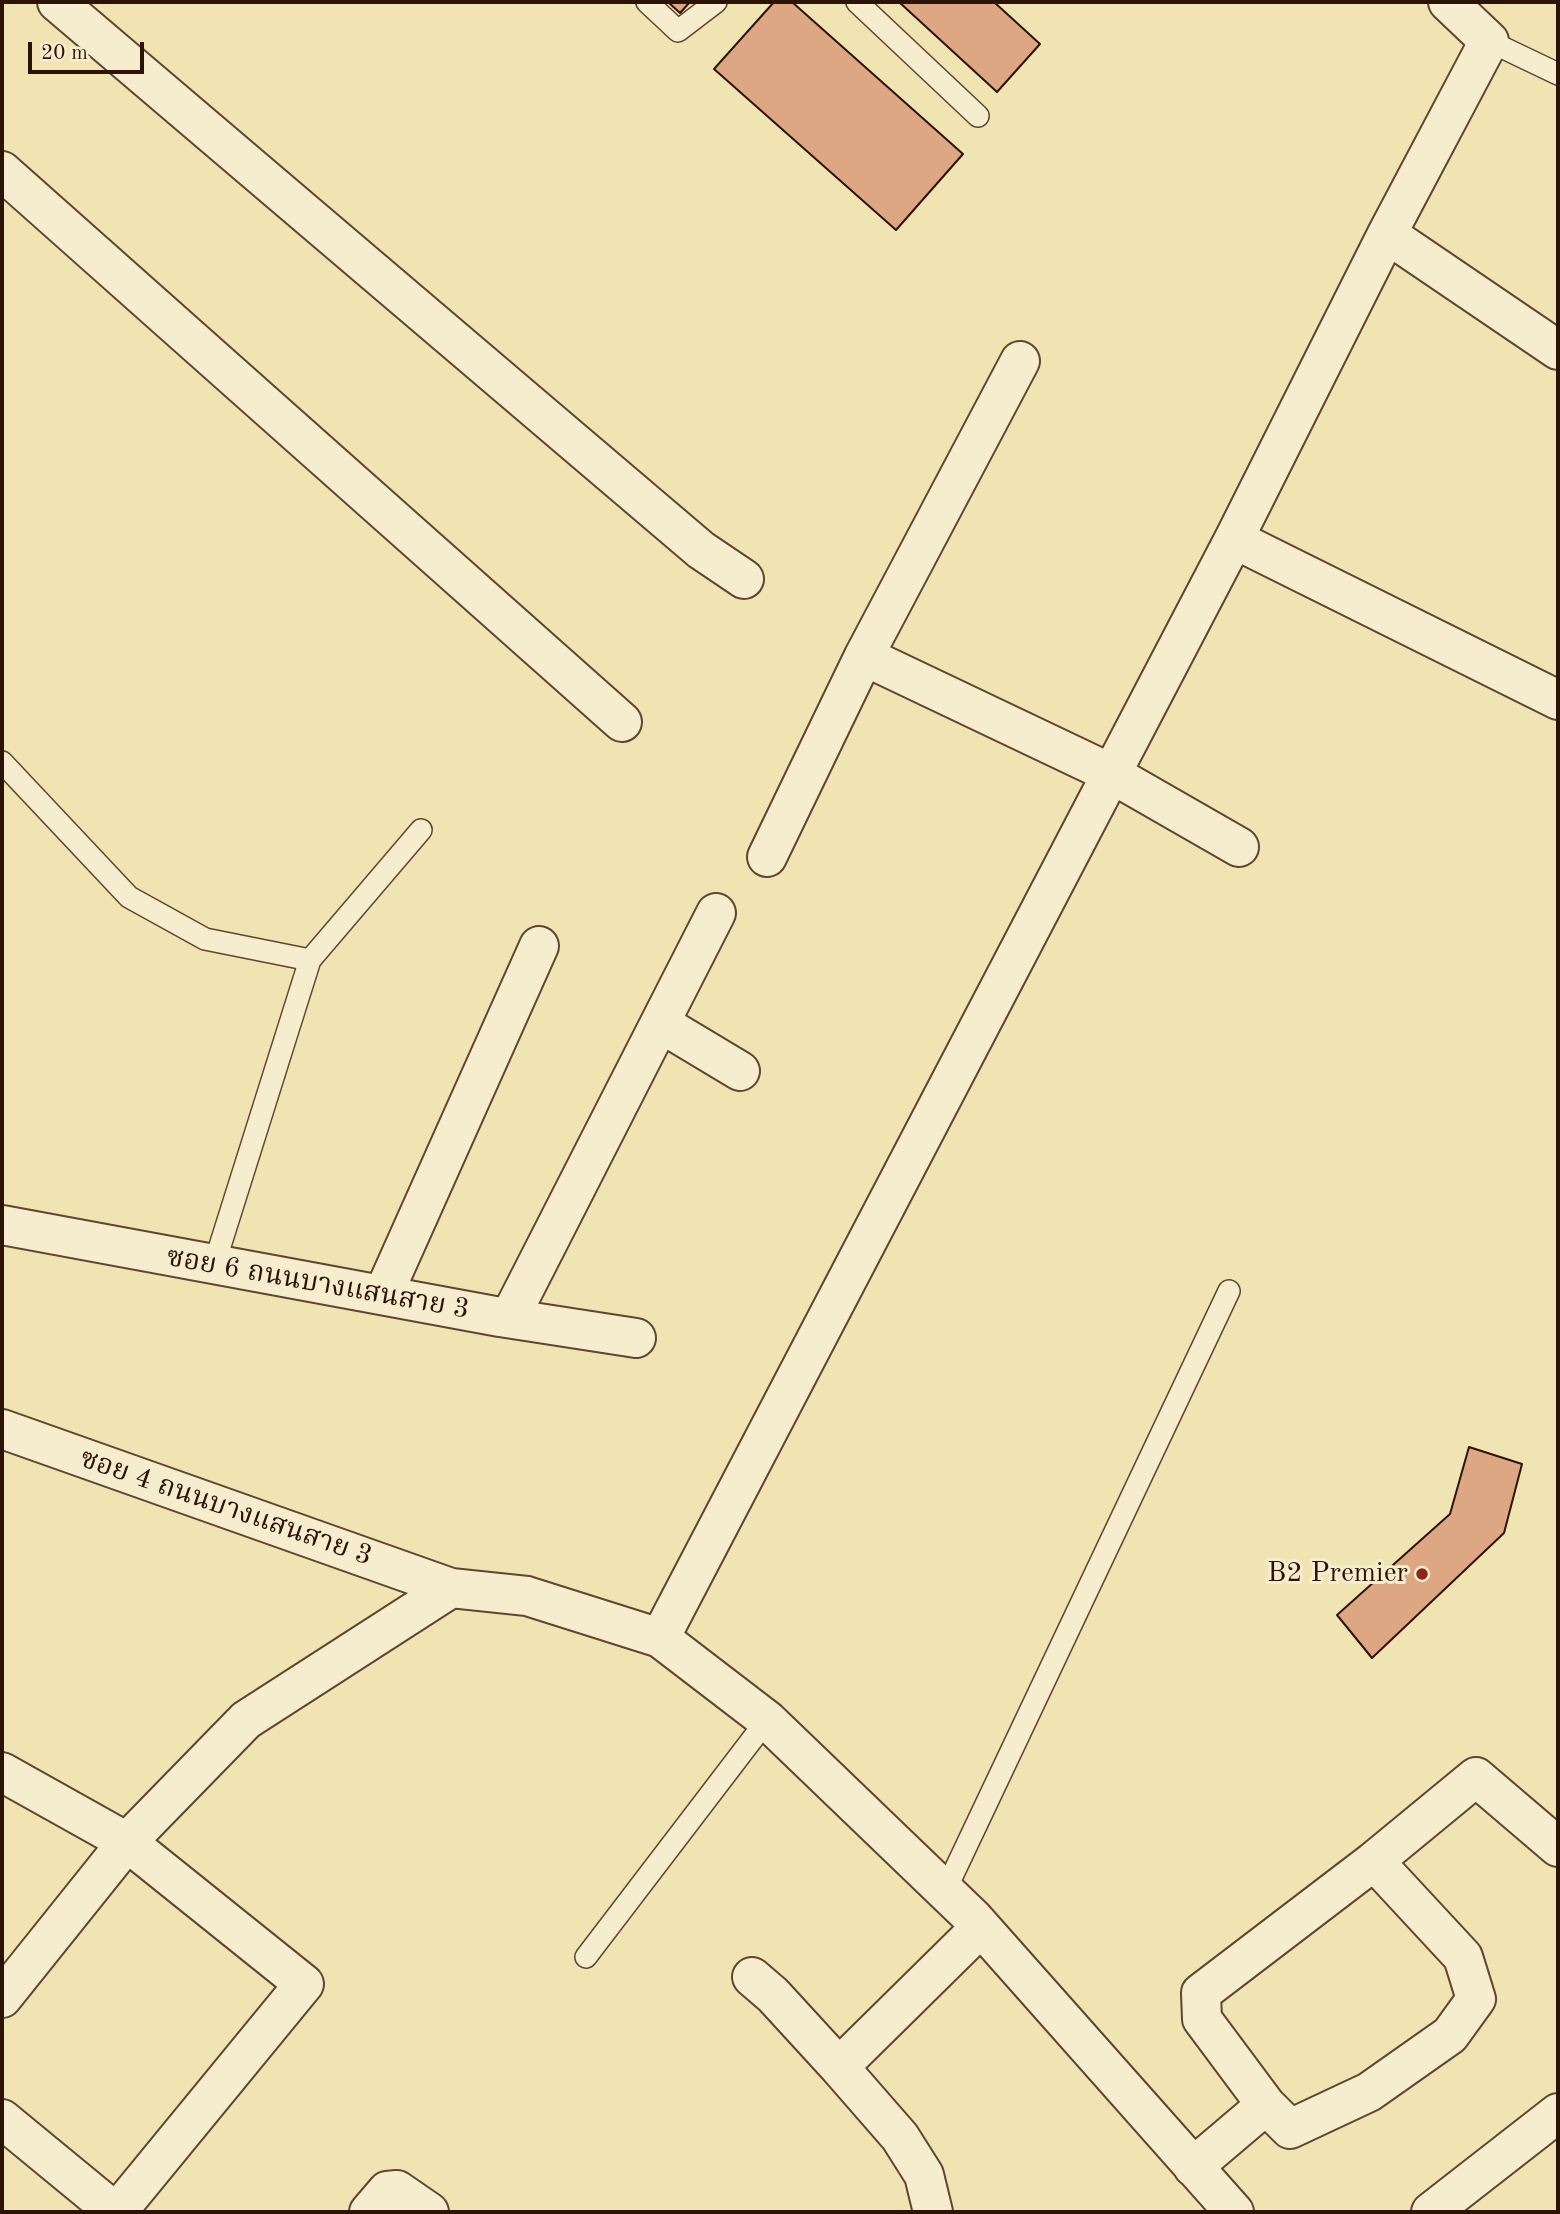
<!DOCTYPE html>
<html>
<head>
<meta charset="utf-8">
<style>
  body { margin:0 }
  #map { position:relative; width:1560px; height:2214px; overflow:hidden; background:#f1e4b3; font-family:"Old Standard TT",serif }
  canvas { display:block }
  .frame { position:absolute; inset:0; border:4px solid #2d1207; pointer-events:none }
  .scale { position:absolute; left:28px; top:42px; width:116px; height:32px; box-sizing:border-box; border:4px solid #2d1207; border-top:0; padding-left:9px; font-size:21px; line-height:24px; white-space:nowrap; color:#2d1207; -webkit-text-stroke:5px #f6edce; paint-order:stroke }
</style>
</head>
<body>
<div id="map">
<canvas width="1560" height="2214"></canvas>
<div class="frame"></div>
<div class="scale">20 m</div>
</div>
<script>
const ctx = document.querySelector('canvas').getContext('2d');
ctx.lineJoin = 'round';
function fill(path, color) { ctx.fillStyle = color; ctx.fill(path, 'evenodd'); }
const toPath = rows => new Path2D(rows.map(r => 'M' + r).join(''));
function trace(path, color, width, dash) { ctx.strokeStyle = color; ctx.lineWidth = width; ctx.lineCap = dash ? 'butt' : 'round'; ctx.setLineDash(dash || []); ctx.stroke(path); }
function write(font, color, halo, rows, align = 'center') {
  ctx.font = font + ' "Old Standard TT","Noto Serif Thai",serif'; ctx.lineWidth = 6; ctx.setLineDash([]); ctx.textBaseline = 'middle'; ctx.strokeStyle = halo; ctx.fillStyle = color; for (const [text, x, y, turn = 0] of rows) {
    ctx.save(); ctx.translate(x, y); ctx.rotate((+turn || 0) * Math.PI / 180); ctx.textAlign = isNaN(turn) ? turn : align; if (halo) ctx.strokeText(text, 0, 0); ctx.fillText(text, 0, 0); ctx.restore();
  }
}
const building = toPath([
  [668,2,690,2,680,13,668,2],
  [774,2,792,2,963,154,896,230,714,69,774,2],
  [899,2,994,2,1040,44,997,92,899,2],
  [1469,1447,1522,1464,1504,1533,1372,1658,1337,1615,1450,1514,1469,1447]
]);
const service = toPath([
  [647,2,678,31,716,2],
  [857,2,978,116],
  [1489,41,1558,74],
  [2,762,129,897,205,939,310,960],
  [214,1265,310,960,421,830],
  [945,1891,1229,1291],
  [586,1957,767,1720]
]);
const minor = toPath([
  [57,2,701,550,744,579],
  [2,171,622,722],
  [1387,234,1558,350],
  [1234,539,1558,700],
  [864,656,1110,773,1239,847],
  [767,857,864,656,1020,361],
  [660,1023,740,1071],
  [2,1225,500,1317,636,1338],
  [383,1295,539,946],
  [510,1317,716,913],
  [2,1429,451,1588],
  [660,1638,1234,539,1387,234,1489,41,1448,2],
  [2,1772,127,1842,304,1984,117,2212],
  [1374,1861,1476,1777,1558,1847],
  [752,1977,773,1995,839,2067],
  [2,1998,127,1842,246,1720,451,1588,527,1596,660,1638,767,1720,974,1919,1234,2212],
  [2,2119,115,2212],
  [1193,2167,1266,2105,1290,2129,1369,2092,1450,2035,1476,1999,1463,1957,1374,1861,1201,1993,1202,2019,1266,2105],
  [369,2212,387,2191,397,2190,429,2212],
  [933,2212,924,2175,900,2137,839,2067,981,1927],
  [1431,2212,1558,2113]
]);
const markers = [
  [1422,1574,7,"#8f2418"]
];
const streetNames = [
  ["ซอย 6 ถนนบางแสนสาย 3",318,1284,10],
  ["ซอย 4 ถนนบางแสนสาย 3",226,1508,19]
];
const poiNames = [
  ["B2 Premier",1408,1574]
];
fill(building, '#dea783');
trace(building, '#2d1207', 2);
trace(service, '#5e4632', 24);
trace(minor, '#5e4632', 42);
trace(service, '#f6edce', 21);
trace(minor, '#f6edce', 38);
for (const [x, y, r, color] of markers) { const dot = new Path2D(); dot.arc(x, y, r, 0, 2 * Math.PI); ctx.fillStyle = color; ctx.fill(dot); trace(dot, '#f6edce', 2.5); }
write('28px', '#2d1207', '#f6edce', streetNames);
write('28px', '#2d1207', '#f6edce', poiNames, 'right');
</script>
</body>
</html>
